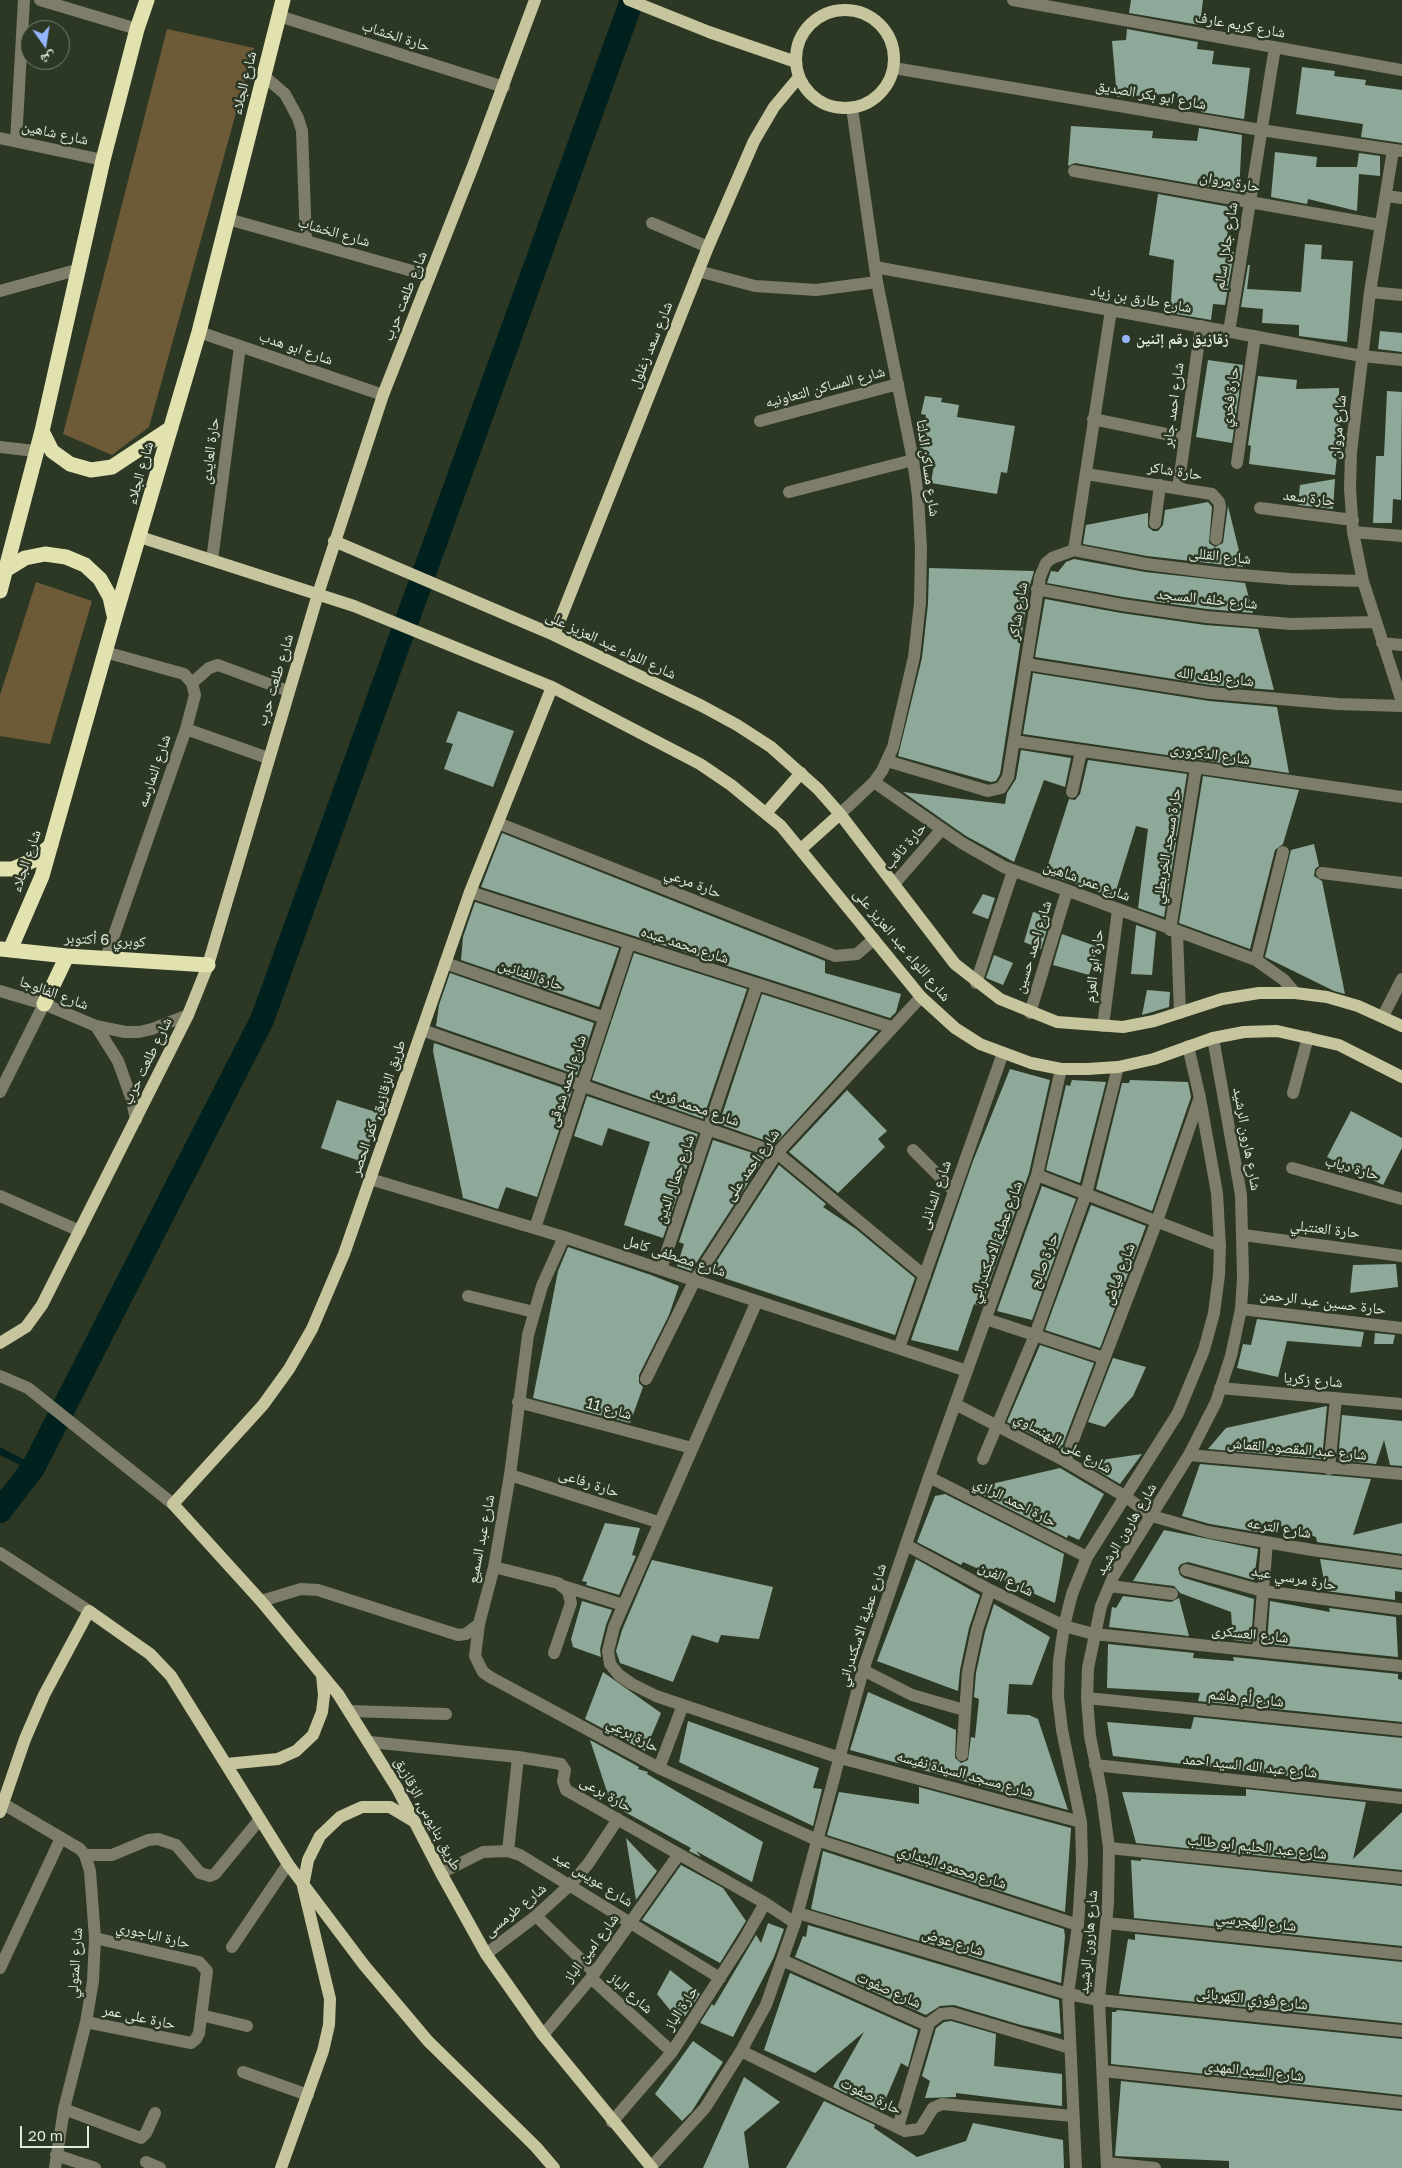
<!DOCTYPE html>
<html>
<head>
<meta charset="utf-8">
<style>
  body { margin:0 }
  #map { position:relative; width:1402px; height:2168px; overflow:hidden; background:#2c3824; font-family:"Golos Text","Noto Naskh Arabic",sans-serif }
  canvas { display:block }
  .north { position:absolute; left:20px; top:20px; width:50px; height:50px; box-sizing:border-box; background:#2c3824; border:1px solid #757f6e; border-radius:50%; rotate:167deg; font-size:14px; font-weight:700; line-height:20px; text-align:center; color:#e2eade }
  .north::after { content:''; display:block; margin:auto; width:18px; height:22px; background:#95b6fd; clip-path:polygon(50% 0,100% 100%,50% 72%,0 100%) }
  .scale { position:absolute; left:20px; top:2126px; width:69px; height:22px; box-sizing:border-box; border:2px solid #e2eade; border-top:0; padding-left:6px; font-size:15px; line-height:18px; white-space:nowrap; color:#e2eade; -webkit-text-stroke:4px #2c3824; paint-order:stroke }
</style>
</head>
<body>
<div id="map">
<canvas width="1402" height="2168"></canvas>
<div class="north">ش</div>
<div class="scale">20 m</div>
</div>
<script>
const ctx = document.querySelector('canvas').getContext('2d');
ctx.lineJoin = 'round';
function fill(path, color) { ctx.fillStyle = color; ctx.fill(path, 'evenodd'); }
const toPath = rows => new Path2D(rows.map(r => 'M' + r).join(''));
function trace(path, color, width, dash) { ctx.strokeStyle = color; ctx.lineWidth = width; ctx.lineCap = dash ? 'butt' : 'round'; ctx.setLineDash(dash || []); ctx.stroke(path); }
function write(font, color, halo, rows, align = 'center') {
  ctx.font = font + ' "Golos Text","Noto Naskh Arabic",sans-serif'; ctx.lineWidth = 5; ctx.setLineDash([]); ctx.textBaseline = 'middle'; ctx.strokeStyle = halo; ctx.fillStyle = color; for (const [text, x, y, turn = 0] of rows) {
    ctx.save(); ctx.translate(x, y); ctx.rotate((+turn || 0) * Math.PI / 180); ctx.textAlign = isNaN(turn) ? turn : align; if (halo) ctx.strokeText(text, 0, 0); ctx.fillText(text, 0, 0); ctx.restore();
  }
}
const green = toPath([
  [167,29,254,48,149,427,112,455,63,434],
  [36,582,92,601,50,744,0,736,0,695]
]);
const stream = toPath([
  [0,1451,33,1468]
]);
const canal = toPath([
  [0,1511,33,1468,262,1020,632,0]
]);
const building = toPath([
  [1131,0,1203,0,1200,25,1129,13],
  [1127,29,1198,42,1197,49,1214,51,1212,64,1250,68,1244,119,1201,112,1202,103,1177,100,1178,93,1117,97,1112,41,1126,40],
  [1302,67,1335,71,1334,76,1366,80,1365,85,1402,90,1402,143,1361,137,1363,124,1296,114],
  [1071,126,1153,131,1152,138,1197,141,1199,128,1242,135,1239,192,1075,163,1068,166],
  [1275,152,1317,157,1316,167,1357,167,1359,153,1380,156,1380,176,1359,174,1357,211,1308,199,1307,204,1271,197],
  [1158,194,1230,207,1226,251,1234,252,1225,305,1213,304,1211,320,1170,313,1174,260,1149,255],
  [1305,244,1322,245,1321,259,1353,261,1347,342,1299,336,1299,325,1262,323,1263,309,1241,307,1248,265,1250,265,1247,289,1301,292],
  [1380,331,1402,333,1402,352,1378,349],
  [1208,360,1243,365,1232,443,1196,437],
  [1258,376,1297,380,1296,389,1339,388,1340,457,1337,457,1335,475,1249,464,1251,446,1248,445],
  [1387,391,1402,392,1401,500,1393,499,1392,523,1373,523,1376,456,1384,456],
  [925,396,942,398,941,402,959,405,957,417,1015,426,1007,473,1001,472,997,494,931,483,934,464,922,462,924,449,920,448,926,415,921,414],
  [1335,479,1333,509,1298,505,1300,485],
  [1208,502,1212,507,1209,543,1215,547,1223,543,1228,506,1243,567,1147,556,1083,544,1086,525,1148,513,1148,527,1153,531,1158,531,1163,525,1165,510],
  [1074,559,1145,572,1245,583,1253,613,1207,609,1123,597,1047,583,1051,571,1058,572,1066,562],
  [929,568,1034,571,1029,588,1000,774,996,781,991,782,898,756,922,658,928,604],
  [1045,599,1121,613,1205,625,1258,629,1274,690,1211,685,1035,657],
  [1033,673,1209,701,1277,707,1289,773,1023,734],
  [458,711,514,731,493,787,444,769,453,744,446,742],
  [1021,750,1071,758,1065,787,1044,780,1014,862,966,836,903,792,1005,804,1007,793,1016,779],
  [1088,760,1187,774,1164,917,1138,908,1148,829,1136,826,1114,897,1045,874,1069,799,1075,800,1080,794],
  [1203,776,1299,790,1283,844,1275,850,1250,949,1179,923],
  [502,833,825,961,825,973,901,994,896,1012,890,1018,481,887],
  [1314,844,1319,866,1315,869,1314,876,1322,881,1345,994,1334,991,1265,957,1291,850],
  [983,894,995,898,988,919,972,913],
  [475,902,619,948,599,1007,461,960,463,937],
  [1033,912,1051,916,1041,949,1024,942],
  [1136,925,1156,932,1152,975,1131,974],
  [1062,934,1098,947,1089,975,1053,965],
  [634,953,747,989,703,1119,592,1080],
  [994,955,1013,963,1003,985,986,978],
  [450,973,594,1023,577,1075,436,1026,439,1005],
  [1147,990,1170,992,1169,1007,1142,1015],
  [762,994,878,1031,775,1144,719,1124],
  [434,1043,572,1091,537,1197,506,1187,498,1209,463,1198,433,1051],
  [1010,1069,1050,1080,1029,1173,981,1306,974,1304,958,1351,911,1340,973,1161],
  [1072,1080,1106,1082,1080,1183,1046,1170,1066,1085,1070,1086],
  [1130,1080,1188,1082,1191,1097,1152,1211,1096,1189,1122,1083,1129,1083],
  [847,1090,887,1131,878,1139,885,1147,838,1193,789,1152],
  [587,1096,698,1134,663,1238,624,1225,650,1142,608,1128,602,1146,574,1136],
  [337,1100,379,1113,363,1162,321,1148],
  [1351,1111,1402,1138,1402,1148,1383,1185,1327,1157],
  [713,1140,765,1157,691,1271,677,1266,684,1244,679,1242],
  [779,1165,826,1204,823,1207,856,1229,915,1278,895,1335,709,1273],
  [1042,1186,1076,1199,1032,1320,997,1311],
  [1091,1205,1146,1226,1100,1348,1045,1330],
  [568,1247,651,1275,679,1286,669,1315,639,1375,639,1383,643,1387,630,1423,533,1398,558,1271],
  [1396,1264,1398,1287,1350,1293,1353,1265],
  [1257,1319,1364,1332,1361,1347,1287,1341,1278,1377,1237,1368,1243,1344,1251,1345],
  [1375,1333,1395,1335,1393,1344,1374,1344],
  [1040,1345,1094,1363,1061,1449,1007,1422],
  [1113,1358,1146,1367,1133,1396,1105,1427,1088,1422],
  [1327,1406,1322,1459,1208,1449,1226,1428],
  [1342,1415,1402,1421,1402,1466,1390,1465,1384,1440,1376,1464,1338,1460],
  [1142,1454,1120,1484,1083,1462,1087,1462],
  [1200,1464,1371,1479,1353,1535,1402,1523,1402,1554,1317,1542,1316,1537,1265,1521,1263,1533,1210,1524,1182,1516],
  [1060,1468,1104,1494,1079,1540,1068,1535,1067,1538,970,1489],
  [945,1494,1064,1554,1055,1603,963,1562,961,1565,917,1542,935,1496],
  [605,1523,640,1528,632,1555,636,1556,619,1595,586,1585,587,1582,582,1581],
  [1164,1530,1258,1549,1254,1580,1188,1562,1181,1564,1178,1568,1180,1575,1184,1578,1254,1599,1251,1642,1233,1640,1231,1612,1180,1593,1174,1586,1133,1581],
  [916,1559,980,1595,969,1628,960,1670,958,1691,877,1661],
  [1320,1559,1402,1570,1402,1592,1395,1591,1395,1600,1326,1591],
  [652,1560,773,1587,759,1639,721,1635,718,1643,692,1635,673,1682,620,1663,616,1651,622,1630],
  [1123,1596,1171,1602,1179,1598,1189,1636,1109,1627,1112,1607,1116,1608],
  [582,1601,612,1610,606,1625,600,1649,601,1657,573,1647,571,1639],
  [1270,1601,1330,1612,1329,1608,1396,1617,1398,1657,1267,1644],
  [994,1604,1050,1637,1032,1685,1009,1684,1007,1714,1029,1715,1038,1719,1068,1810,850,1750,868,1692,956,1730,955,1758,961,1763,968,1760,971,1737,975,1738,979,1699,974,1697,976,1673,985,1632],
  [1108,1644,1194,1653,1193,1658,1234,1661,1233,1657,1398,1674,1398,1679,1402,1680,1402,1722,1198,1701,1200,1693,1107,1688],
  [603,1672,661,1713,645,1751,585,1719],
  [1194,1717,1402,1738,1402,1789,1113,1756,1107,1722,1191,1729],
  [688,1721,819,1768,813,1788,822,1789,813,1826,679,1762],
  [590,1740,639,1767,638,1769,648,1772,647,1774,763,1842,752,1882,696,1851,701,1857,689,1851,691,1848,623,1811,610,1801],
  [919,1787,1071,1828,1065,1912,827,1835,839,1792,919,1804],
  [1246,1789,1366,1802,1353,1859,1402,1812,1402,1870,1136,1843,1122,1792,1246,1796],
  [626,1838,657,1871,636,1900],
  [823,1851,1064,1929,1065,1936,1061,1983,811,1909],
  [1141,1859,1402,1886,1402,1946,1134,1918,1131,1860,1141,1861],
  [681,1865,723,1888,746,1921,720,1963,642,1920],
  [768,1923,784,1929,774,1957,733,2037,700,2023,712,2004,714,2006,756,1935,761,1943],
  [808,1925,1059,2000,1061,2034,1021,2025,954,2005,940,2006,926,2015,795,1957,803,1936,806,1937],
  [1135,1934,1402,1962,1402,2023,1119,1994,1128,1939,1135,1940],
  [670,1970,700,1994,685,2016,670,2010,657,1994],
  [790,1973,918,2030,908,2067,901,2063,881,2110,833,2087,864,2032,815,2073,764,2050],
  [1117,2010,1402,2039,1402,2095,1111,2064,1112,2012,1116,2012],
  [951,2021,996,2034,994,2066,1062,2074,1062,2106,956,2093,956,2097,925,2098,930,2081,922,2076,936,2028,944,2022],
  [693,2041,723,2062,692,2111,682,2121,655,2094],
  [744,2077,780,2102,744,2132,749,2168,703,2168],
  [1121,2081,1402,2111,1402,2168,1229,2168,1229,2161,1115,2156],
  [824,2101,875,2125,874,2128,917,2157,966,2141,973,2123,1063,2140,1064,2168,786,2168]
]);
const minor = toPath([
  [40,0,137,29],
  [1013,0,1402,70],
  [279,16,504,87],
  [894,68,1261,130,1402,151],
  [264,76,285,94,298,118,302,131,306,241],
  [0,138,103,160],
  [16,141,24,0],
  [1393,150,1370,292,1351,452,1350,488,1353,532,1363,581,1402,702],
  [1074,171,1380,225],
  [1386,196,1402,198],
  [228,219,430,276],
  [652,223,708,247],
  [875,267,1362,356,1402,360],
  [698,271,755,286,816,290,877,282],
  [0,291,80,269],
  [1370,292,1402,295],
  [199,332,383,395],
  [1229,332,1275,47],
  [1093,419,1185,438],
  [760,421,898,384],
  [0,447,35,451],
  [1237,463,1255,336],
  [1086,474,1212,494,1219,502,1220,507,1216,539],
  [1178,488,1201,326],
  [789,492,913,460],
  [1260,508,1353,520],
  [1155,523,1160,485],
  [1353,532,1402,536],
  [1074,550,1146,564,1218,573,1290,579,1363,581],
  [212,560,240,346],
  [1037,589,1122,605,1206,617,1291,624,1375,622],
  [1382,643,1402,645],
  [105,652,184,674,192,683,195,695,186,729,106,958],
  [1026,664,1210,693,1338,704,1402,706],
  [192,683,209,668,218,665,288,691],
  [186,729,268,758],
  [1014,741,1402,797],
  [887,761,988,791,1001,788,1008,777,1040,577,1046,563,1052,558,1074,550,1111,310],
  [874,782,962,843,1004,867,1256,960,1284,980,1295,993],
  [1072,792,1081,752],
  [840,814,874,782,882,771,893,747,914,657,920,603,921,549,918,496,913,460,877,282,852,108],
  [498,823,835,956,857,954,874,939],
  [1322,873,1402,883],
  [894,884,942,829],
  [470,892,891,1027],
  [1170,930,1196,768],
  [1177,932,1180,1013],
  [1256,960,1283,852],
  [445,963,605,1018],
  [976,983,1013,871],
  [0,991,44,1004,96,1026,125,1032,139,1032,152,1029,188,1015],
  [1030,1013,1067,891],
  [1383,1016,1402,979],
  [96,1026,118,1061,132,1100,136,1120],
  [1103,1026,1118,910],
  [422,1030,777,1153,925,1276],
  [0,1092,44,1004],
  [1293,1093,1308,1037],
  [913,1150,954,1191],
  [1292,1168,1402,1199],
  [1037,1175,1220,1246],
  [370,1179,564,1237,967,1371],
  [0,1196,80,1231],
  [535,1228,629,944],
  [1243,1235,1402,1256],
  [661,1269,757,985],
  [468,1296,534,1312],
  [757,1301,614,1627,608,1651,610,1664,619,1675,632,1684,656,1696,840,1758,1081,1822],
  [1241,1309,1402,1328],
  [986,1319,1104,1358],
  [899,1348,1003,1053],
  [0,1376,28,1388,173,1504],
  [646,1379,695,1280,777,1153,921,997],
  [1220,1388,1402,1404],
  [518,1402,692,1448],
  [955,1404,1065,1461,1126,1497,1152,1516,1208,1532,1312,1550,1402,1562],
  [1189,1455,1402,1474],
  [983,1459,1035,1335,1086,1194,1118,1067],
  [1065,1461,1157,1221,1199,1100],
  [1329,1469,1336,1398],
  [510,1475,658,1522],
  [929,1477,1087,1557],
  [906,1545,990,1590,1064,1626,1094,1634,1402,1666],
  [0,1553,89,1611],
  [494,1567,558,1583,568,1591,571,1603,554,1653],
  [1186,1570,1263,1591,1399,1609],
  [563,1586,623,1605],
  [1110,1586,1172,1594],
  [261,1601,301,1589,318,1590,458,1635,466,1634,479,1624,494,1567,510,1475,528,1335,542,1286,564,1237],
  [479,1624,475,1656,483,1672,490,1677,659,1768,817,1840,1078,1925],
  [1258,1651,1267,1543],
  [863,1670,912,1695,964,1710],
  [1087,1698,1402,1730],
  [349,1711,446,1714],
  [370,1742,518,1757,561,1764,565,1770,563,1781,566,1790,765,1903,795,1923],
  [962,1755,968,1672,977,1630,990,1590],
  [1095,1765,1402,1798],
  [659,1768,683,1705],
  [0,1802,80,1849,85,1855,90,1871,95,1938,93,1981,86,2022,64,2109,55,2168],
  [1109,1848,1402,1878],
  [508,1851,518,1757],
  [85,1855,112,1855,148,1840,158,1839,176,1845,200,1873,210,1876,215,1874,260,1819],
  [441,1873,483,1852,508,1851,520,1855,720,1978],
  [798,1913,1068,1994,1099,2000,1402,2031],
  [536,1916,594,1972],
  [1107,1923,1402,1954],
  [232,1947,288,1864],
  [486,1954,536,1916,571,1884,588,1864,618,1819],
  [782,1960,925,2024,929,2023,941,2014,952,2013,1070,2048],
  [0,1968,61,1838],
  [591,1978,672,2052],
  [201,2015,247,2026],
  [86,2022,191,2043,196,2039,199,2033,207,1971,199,1962,95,1938],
  [543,2035,591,1978,679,1854],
  [741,2051,905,2131,920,2129,933,2108,942,2104,1073,2116],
  [1103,2071,1402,2103],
  [243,2072,308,2095],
  [64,2109,141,2138,146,2133,155,2113],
  [612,2122,672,2052,744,1940,765,1903],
  [898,2127,929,2023],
  [56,2155,95,2168],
  [146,2162,160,2168],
  [1107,2163,1155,2168],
  [651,2167,705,2108,741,2051,766,2005,795,1923,863,1670,929,1477,1037,1175,1061,1069],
  [1076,2168,1068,1994,1078,1925,1082,1862,1081,1822,1062,1730,1058,1696,1059,1661,1064,1626,1072,1594,1087,1557,1178,1413,1204,1350,1214,1313,1219,1275,1220,1246,1217,1193,1200,1098,1188,1046],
  [1107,2168,1099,2000,1108,1903,1109,1848,1102,1795,1090,1736,1087,1698,1088,1668,1101,1606,1114,1575,1189,1455,1216,1402,1231,1356,1241,1309,1243,1277,1241,1195,1213,1038]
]);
const major = toPath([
  [629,0,709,32,796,62],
  '796 59a49 49 0 1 1 98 0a49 49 0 1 1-98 0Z',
  [140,537,354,606,552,687,700,764,731,785,781,826,921,997,955,1028,980,1044,1031,1063,1061,1069,1087,1069,1118,1067,1154,1059,1213,1038,1244,1032,1277,1031,1339,1045,1402,1077],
  [334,541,554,635,702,706,737,725,771,747,818,789,840,814,955,964,1000,999,1057,1022,1123,1027,1154,1021,1222,999,1259,993,1295,993,1327,997,1358,1006,1402,1026],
  [554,635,708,247,754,141,774,107,799,77],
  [552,687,470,892,344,1254,312,1329,289,1369,263,1405,173,1504,261,1601,338,1694,397,1788,441,1873,486,1954,543,2035,652,2168],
  [766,813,801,773],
  [801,849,840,814],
  [0,1343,26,1327,42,1305,188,1015,208,965,318,594,383,395,473,166,535,0],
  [226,1764,278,1759,296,1751,313,1735,322,1712,324,1695,322,1675],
  [0,1812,25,1739,44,1695,89,1611,150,1654,171,1676,288,1864,364,1965,428,2041,536,2147,554,2168],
  [281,2168,323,2051,329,2025,330,1999,303,1886,308,1860,320,1836,340,1817,362,1807,390,1807,415,1822]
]);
const highway = toPath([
  [42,431,52,451,70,464,91,470,112,467,171,428],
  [7,569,25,558,45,554,66,557,85,565,100,579,110,597,114,615],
  [0,591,42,431,103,160,137,29,147,0],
  [0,869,13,869,34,860,51,845],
  [1,949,67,956,208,965],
  [10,950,42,876,115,617,199,332,283,0],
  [44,1004,67,956]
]);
const markers = [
  [1126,339,5,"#95b6fd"]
];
const streetNames = [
  ["شارع كريم عارف",1240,25,10],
  ["حارة الخشاب",396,36,18],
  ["شارع الجلاء",244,83,-76],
  ["شارع ابو بكر الصديق",1151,95,10],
  ["شارع شاهين",55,133,12],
  ["حارة مروان",1230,182,10],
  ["شارع الخشاب",334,232,16],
  ["شارع جلال سالم",1226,246,-81],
  ["شارع طلعت حرب",405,296,-68],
  ["شارع طارق بن زياد",1141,299,10],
  ["شارع سعد زغلول",651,345,-68],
  ["شارع ابو هدب",296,348,19],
  ["شارع المساكن التعاونيه",825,387,-15],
  ["حارة فخري",1230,397,-82],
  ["شارع احمد جابر",1173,405,-82],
  ["شارع مروان",1338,427,-84],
  ["حارة العايدى",210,451,-83],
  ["شارع مساكن الدلتا",928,468,82],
  ["حارة شاكر",1175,471,9],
  ["شارع الجلاء",140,473,-74],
  ["حارة سعد",1309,498,7],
  ["شارع القللى",1220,556,6],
  ["شارع خلف المسجد",1207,599,6],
  ["شارع شاكر",1018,611,-81],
  ["شارع اللواء عبد العزيز على",611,645,25],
  ["شارع لطف الله",1215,677,7],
  ["شارع طلعت حرب",275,680,-73],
  ["شارع الدكرورى",1210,754,8],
  ["شارع النمارسه",154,771,-71],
  ["حارة ثاقب",905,846,-49],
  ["حارة مسجد الخربطلي",1167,846,-81],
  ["شارع الجلاء",26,861,-71],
  ["شارع عمر شاهين",1087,881,20],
  ["حارة مرعي",693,883,21],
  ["كوبري 6 أكتوبر",105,940,3],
  ["شارع محمد عبده",685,945,18],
  ["شارع اللواء عبد العزيز على",902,945,50],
  ["شارع احمد حسين",1033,947,-73],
  ["حارة ابو العزم",1094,966,-83],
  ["حارة الفنانين",531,975,19],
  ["شارع الفالوجا",54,993,20],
  ["شارع طلعت حرب",147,1061,-64],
  ["شارع احمد شوقى",567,1081,-72],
  ["شارع محمد فريد",696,1107,19],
  ["طريق الزقازيق, كفر الحصر",378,1108,-71],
  ["شارع هارون الرشيد",1247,1139,80],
  ["شارع احمد على",752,1165,-55],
  ["حارة دياب",1352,1168,16],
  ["شارع جمال الدين",675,1179,-71],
  ["شارع الشاذلى",935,1195,-71],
  ["حارة العنتبلي",1325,1229,7],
  ["شارع عطية الاسكندراني",996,1242,-70],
  ["شارع مصطفى كامل",675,1256,18],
  ["حارة صالح",1044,1261,-70],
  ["شارع فياض",1119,1274,-69],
  ["حارة حسين عبد الرحمن",1323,1302,7],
  ["شارع زكريا",1313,1380,5],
  ["شارع 11",609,1409,15],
  ["شارع على البهنساوي",1063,1443,29],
  ["شارع عبد المقصود القماش",1297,1449,5],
  ["حارة رفاعى",589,1483,18],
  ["حارة احمد الرازي",1015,1502,27],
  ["شارع الترعه",1279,1528,10],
  ["شارع هارون الرشيد",1126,1529,-59],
  ["شارع عبد السميع",481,1539,-79],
  ["حارة مرسي عيد",1294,1578,10],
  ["شارع الفرن",1006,1579,27],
  ["شارع عطية الاسكندراني",862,1625,-72],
  ["شارع العسكرى",1250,1634,6],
  ["شارع أم هاشم",1246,1698,6],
  ["حارة برعي",633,1735,28],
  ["شارع عبد الله السيد احمد",1250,1766,6],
  ["شارع مسجد السيدة نفيسه",965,1774,15],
  ["حارة برعى",606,1794,30],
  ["طريق بنايوس, الزقازيق",428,1814,62],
  ["شارع عبد الحليم ابو طالب",1257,1847,6],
  ["شارع محمود البنداري",952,1867,18],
  ["شارع عويس عيد",593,1879,32],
  ["شارع طرمسى",515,1910,-39],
  ["شارع الهجرسي",1256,1922,6],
  ["حارة الباجوري",153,1935,13],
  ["شارع عوض",953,1942,17],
  ["شارع هارون الرشيد",1088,1942,-85],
  ["شارع امين الباز",591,1948,-53],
  ["شارع المتولي",75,1963,-86],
  ["شارع صفوت",889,1990,24],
  ["شارع الباز",631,1993,42],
  ["شارع فوزي الكهربائى",1252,1999,6],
  ["حارة الباز",681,2008,-57],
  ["حارة على عمر",139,2017,12],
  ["شارع السيد المهدى",1254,2071,6],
  ["حارة صفوت",871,2096,26]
];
const poiNames = [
  ["زقازيق رقم إثنين",1136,339]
];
fill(green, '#6d5a37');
trace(stream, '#01211e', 7);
trace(canal, '#01211e', 24);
fill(building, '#8ea999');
trace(minor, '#7d7d69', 12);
trace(major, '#c6c59d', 12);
trace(highway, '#e2e2b1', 15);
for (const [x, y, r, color] of markers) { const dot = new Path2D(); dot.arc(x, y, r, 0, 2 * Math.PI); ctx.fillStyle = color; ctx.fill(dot); trace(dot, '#2c3824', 2); }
write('15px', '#e2eade', '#2c3824', streetNames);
write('bold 15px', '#e2eade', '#2c3824', poiNames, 'left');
</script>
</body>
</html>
